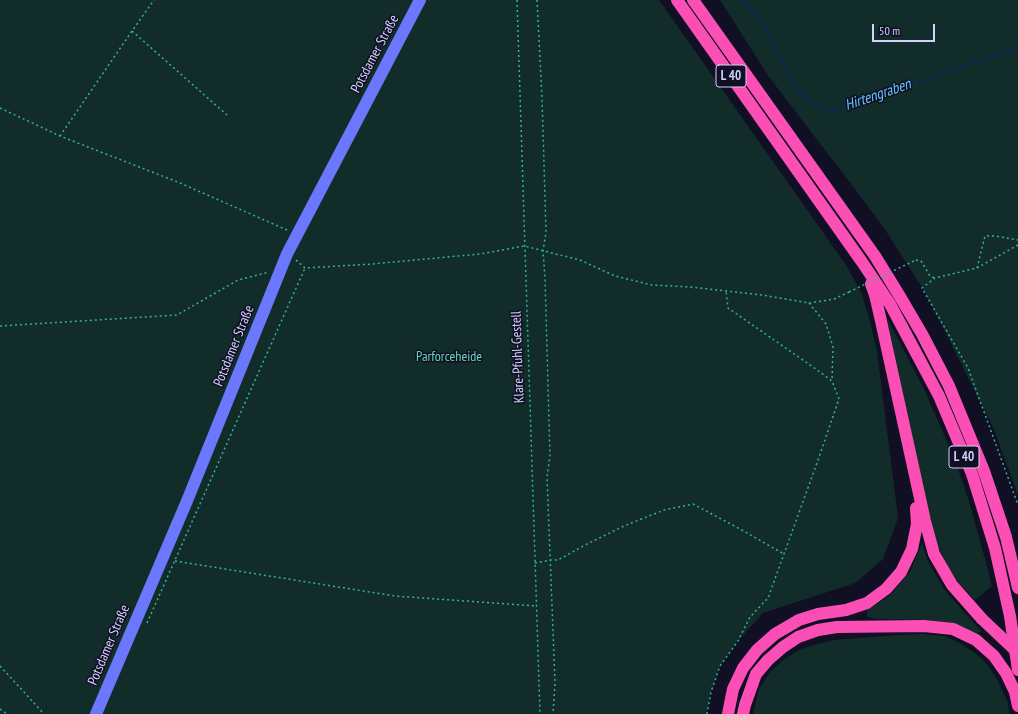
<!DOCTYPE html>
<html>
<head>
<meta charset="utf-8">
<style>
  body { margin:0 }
  #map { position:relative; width:1018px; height:714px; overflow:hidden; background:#100f24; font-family:"PT Sans Narrow",sans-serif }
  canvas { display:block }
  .scale { position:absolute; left:872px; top:24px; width:63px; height:18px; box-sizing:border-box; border:2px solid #d2d2fe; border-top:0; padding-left:5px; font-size:12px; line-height:14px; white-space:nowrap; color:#d2d2fe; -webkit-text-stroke:3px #100f24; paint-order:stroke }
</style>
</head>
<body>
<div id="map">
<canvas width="1018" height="714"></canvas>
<div class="scale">50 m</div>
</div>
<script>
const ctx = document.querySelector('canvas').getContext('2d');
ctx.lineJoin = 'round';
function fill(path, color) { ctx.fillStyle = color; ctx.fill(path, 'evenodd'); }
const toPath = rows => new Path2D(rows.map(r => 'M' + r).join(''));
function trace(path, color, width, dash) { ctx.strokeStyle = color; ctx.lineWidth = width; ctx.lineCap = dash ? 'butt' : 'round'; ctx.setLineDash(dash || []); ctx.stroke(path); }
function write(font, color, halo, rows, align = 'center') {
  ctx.font = font + ' "PT Sans Narrow",sans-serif'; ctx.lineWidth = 3; ctx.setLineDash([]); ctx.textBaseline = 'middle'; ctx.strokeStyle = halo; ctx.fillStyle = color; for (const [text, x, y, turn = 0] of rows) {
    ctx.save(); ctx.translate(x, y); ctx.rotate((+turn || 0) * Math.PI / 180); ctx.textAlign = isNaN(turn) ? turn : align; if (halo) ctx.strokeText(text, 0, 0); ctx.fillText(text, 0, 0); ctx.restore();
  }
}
const green = toPath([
  [0,0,659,0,846,265,861,292,869,317,877,351,898,518,883,559,855,583,763,613,738,641,720,666,711,692,707,714,0,714],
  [720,0,1018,0,1018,495,993,427,925,292,884,228,855,189,769,77],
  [887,318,924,389,945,437,958,469,969,501,985,559,992,586,975,600,959,583,948,567,937,544,925,498],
  [922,543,928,561,944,589,981,631,976,634,943,622,926,620,879,619,867,617,867,610,881,602,892,593,902,581,911,570],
  [922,634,945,636,960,643,975,653,987,664,998,681,1008,703,1009,714,753,714,759,689,770,672,783,660,801,649,814,645,834,640,898,635]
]);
const stream = toPath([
  [741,0,761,20,782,63,799,91,811,102,833,111,884,94,1018,47]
]);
const path = toPath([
  [517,0,540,714],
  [537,0,542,97,546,232,543,251,545,278,550,456,547,477,555,683,553,714],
  [132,31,227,115],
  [0,108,60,136,180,183,287,230],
  [60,136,132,31,154,0],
  [1018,245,977,268,935,278,922,288,968,368,1018,505],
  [296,260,305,268,372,264,480,254,524,246,580,260,615,276,652,285,691,287,762,295,809,303,823,301,834,299,849,292],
  [916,260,921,261,930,276,935,278],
  [977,268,985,236,995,236,1018,240],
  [809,303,826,324,833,347,832,381],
  [0,326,177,315,238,280,269,272],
  [175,561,395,596,536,606],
  [535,563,551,560,558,560,587,544,624,526,664,510,693,504,740,529,784,554],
  [147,623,305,268],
  [0,666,44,714],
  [0,709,7,714],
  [707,714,711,692,720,666,738,641,750,617,768,598,817,463,839,399,832,381,813,367,728,308,726,291]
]);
const secondary = toPath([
  [96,714,187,501,287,254,420,0]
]);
const highway = toPath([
  [677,0,862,262,890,304,939,396,972,474,995,548,1010,616,1018,670],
  [693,0,875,256,899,295,922,334,949,386,984,471,1006,537,1018,588],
  [871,284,875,295,881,321,925,521,934,554,952,585,982,619],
  [728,714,733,689,743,668,757,650,775,634,799,620,818,614,846,610,867,603,886,589,901,572,912,549,917,524,916,508],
  [743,714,745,705,756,674,768,660,783,647,798,637,818,630,837,627,924,626,953,629,976,640,994,656,1006,673,1015,692,1018,706]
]);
const pathBridge = toPath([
  [849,292,916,260]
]);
const highwayBridge = toPath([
  [982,619,1018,653]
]);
const shields = [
  [731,76,30],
  [964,457,30]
];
const shieldNames = [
  ["L 40",731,76],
  ["L 40",964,457]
];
const streetNames = [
  ["Potsdamer Straße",375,54,-62],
  ["Potsdamer Straße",234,346,-68],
  ["Klare-Pfuhl-Gestell",518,357,-92],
  ["Potsdamer Straße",109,645,-67]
];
const parkNames = [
  ["Parforceheide",449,357]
];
const waterNames = [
  ["Hirtengraben",878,95,-19]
];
fill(green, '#122d29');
trace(stream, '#0e2a48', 2.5);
trace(path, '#31b39d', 1.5, [2, 3]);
trace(secondary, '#6b78fd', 12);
trace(highway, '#fc4fb6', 12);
trace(pathBridge, '#31b39d', 1.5, [2, 3]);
trace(highwayBridge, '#fc4fb6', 12);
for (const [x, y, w] of shields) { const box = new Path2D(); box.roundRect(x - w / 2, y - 11, w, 22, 3); ctx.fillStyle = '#100f24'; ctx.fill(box); trace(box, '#d2d2fe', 1); }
write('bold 13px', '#d2d2fe', null, shieldNames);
write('14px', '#d2d2fe', '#100f24', streetNames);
write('14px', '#5fddaf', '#100f24', parkNames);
write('italic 15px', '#62c6fc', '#100f24', waterNames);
</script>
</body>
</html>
